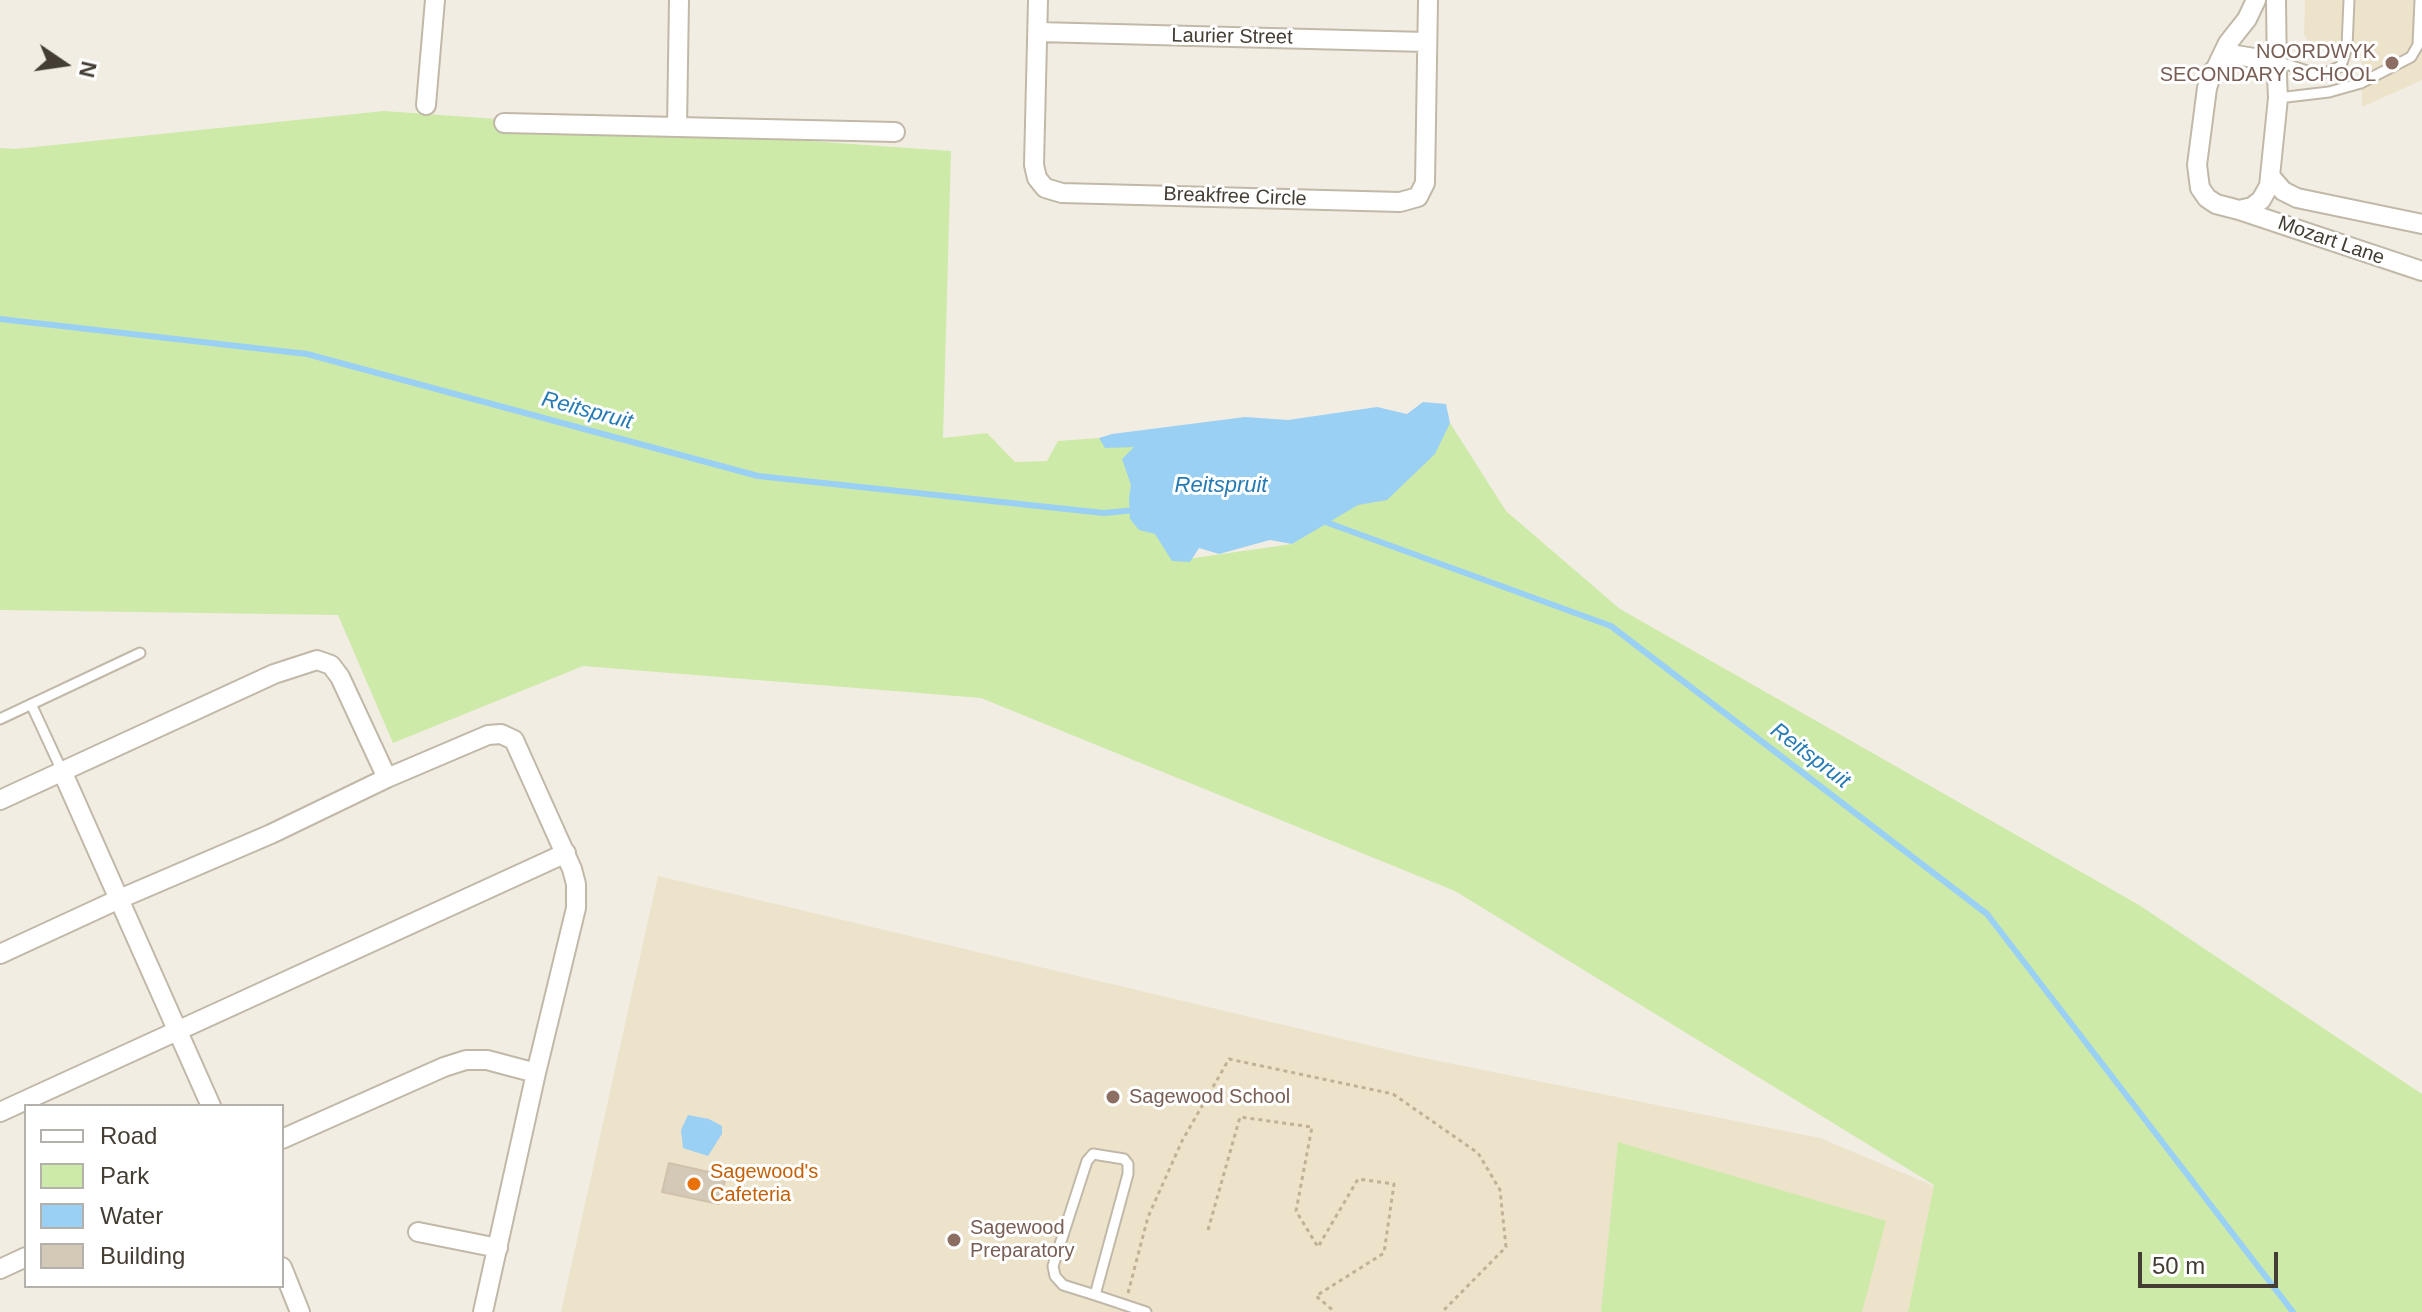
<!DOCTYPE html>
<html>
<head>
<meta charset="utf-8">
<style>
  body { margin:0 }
  #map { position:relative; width:2422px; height:1312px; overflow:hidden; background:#f2ede3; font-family:Helvetica,sans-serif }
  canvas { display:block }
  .legend { position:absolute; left:24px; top:1104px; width:260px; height:184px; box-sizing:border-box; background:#fff; border:2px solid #b4b1ad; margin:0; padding:10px 14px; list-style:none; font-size:24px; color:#443d33 }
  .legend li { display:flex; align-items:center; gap:16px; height:40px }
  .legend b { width:40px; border:2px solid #b4b1ad }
  .north { position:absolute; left:24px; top:24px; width:80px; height:80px; -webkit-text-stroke:6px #fff; paint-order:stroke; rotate:103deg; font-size:22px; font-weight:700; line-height:32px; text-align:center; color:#443d33 }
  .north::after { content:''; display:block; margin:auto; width:28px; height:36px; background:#443d33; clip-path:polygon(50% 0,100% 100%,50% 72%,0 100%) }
  .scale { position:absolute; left:2138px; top:1252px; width:140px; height:36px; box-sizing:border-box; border:4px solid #443d33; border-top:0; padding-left:10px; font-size:24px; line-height:28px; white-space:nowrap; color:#443d33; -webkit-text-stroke:6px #fff; paint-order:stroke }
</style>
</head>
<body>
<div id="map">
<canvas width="2422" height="1312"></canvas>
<ul class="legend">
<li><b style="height:10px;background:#fff"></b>Road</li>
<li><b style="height:22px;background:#cdeaa8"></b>Park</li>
<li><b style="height:22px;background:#9ad0f4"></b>Water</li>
<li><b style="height:22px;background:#d4c9b7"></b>Building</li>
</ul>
<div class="north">N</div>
<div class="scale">50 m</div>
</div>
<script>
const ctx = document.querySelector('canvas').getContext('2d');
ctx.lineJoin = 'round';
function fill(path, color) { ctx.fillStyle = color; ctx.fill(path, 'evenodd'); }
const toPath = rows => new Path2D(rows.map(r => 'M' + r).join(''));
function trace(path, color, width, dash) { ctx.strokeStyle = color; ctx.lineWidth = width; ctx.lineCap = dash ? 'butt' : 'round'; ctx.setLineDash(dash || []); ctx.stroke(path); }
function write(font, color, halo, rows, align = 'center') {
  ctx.font = font + ' Helvetica,sans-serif'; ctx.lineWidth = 6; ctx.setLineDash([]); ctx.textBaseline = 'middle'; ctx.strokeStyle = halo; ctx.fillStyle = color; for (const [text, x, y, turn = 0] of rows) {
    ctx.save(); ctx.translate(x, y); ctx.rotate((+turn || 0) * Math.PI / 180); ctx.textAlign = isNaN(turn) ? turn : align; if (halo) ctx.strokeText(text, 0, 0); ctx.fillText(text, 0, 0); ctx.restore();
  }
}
const education = toPath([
  [2305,0,2422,0,2422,80,2362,107,2361,46,2311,45,2304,35],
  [658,876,1414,1056,1820,1138,1934,1186,1908,1312,561,1312]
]);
const green = toPath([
  [384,111,951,151,943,438,987,433,1015,462,1047,461,1058,441,1099,438,1136,446,1173,561,1292,544,1318,528,1450,423,1506,511,1620,609,2139,905,2422,1094,2422,1312,1908,1312,1934,1185,1455,891,981,698,583,666,393,743,338,615,0,610,0,148,15,149],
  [1618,1142,1886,1221,1862,1312,1601,1312]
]);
const water = toPath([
  [1423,402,1446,404,1450,423,1435,454,1387,500,1358,505,1292,544,1270,540,1219,554,1199,548,1190,562,1172,561,1155,534,1139,530,1130,519,1129,497,1131,485,1122,459,1134,447,1105,448,1099,438,1112,434,1245,417,1288,420,1377,407,1407,414],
  [688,1115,709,1119,722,1126,722,1134,708,1156,683,1148,681,1130]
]);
const stream = toPath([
  [0,319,307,354,758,476,1104,513,1136,510],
  [1320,520,1611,626,1987,914,2293,1312]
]);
const building = toPath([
  [669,1163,726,1176,719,1204,662,1192,669,1163]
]);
const path = toPath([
  [1208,1230,1240,1117,1312,1127,1296,1211,1318,1247,1358,1179,1394,1184,1384,1253,1316,1296,1335,1312],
  [1128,1293,1148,1217,1182,1141,1229,1059,1393,1094,1478,1153,1500,1190,1506,1247,1442,1312]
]);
const service = toPath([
  [2277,61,2310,72,2328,72,2341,66,2347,47,2349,0],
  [2278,98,2329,92,2361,83,2411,57,2418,45,2420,0],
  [31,704,62,771],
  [0,719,140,653],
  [1095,1295,1128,1174,1128,1164,1124,1159,1093,1154,1087,1161,1053,1266,1055,1276,1063,1285,1095,1295,1146,1312]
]);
const minor = toPath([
  [1038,0,1034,165,1037,178,1045,188,1062,193,1400,202,1418,197,1425,183,1428,0],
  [2276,0,2277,77],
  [1038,32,1426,42],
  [2236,55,2260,59,2271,68,2277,77,2278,98,2269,186,2261,200,2252,207,2239,210,2216,204,2207,198,2200,188,2197,165,2207,88,2212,72,2225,60,2236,55],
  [2217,66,2228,43,2247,19,2256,0],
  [426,105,435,0],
  [504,123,895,132],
  [677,127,679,0],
  [2271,177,2283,191,2297,198,2422,224],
  [2239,210,2422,271],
  [62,771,211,1106],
  [0,800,274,674,317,660,331,665,340,677,387,778],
  [0,954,117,900,271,834,387,778,488,735,501,734,514,740,572,869,576,884,576,908,536,1073,483,1312],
  [0,1112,566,853],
  [282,1139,444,1067,466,1060,487,1060,536,1073],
  [418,1232,498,1248],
  [282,1267,300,1312],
  [0,1269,26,1257]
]);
const markers = [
  [2392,63,8,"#8d6e63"],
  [1113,1097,8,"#8d6e63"],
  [694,1184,8,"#e8710a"],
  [954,1240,8,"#8d6e63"]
];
const streetNames = [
  ["Laurier Street",1232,37,1],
  ["Breakfree Circle",1235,197,2],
  ["Mozart Lane",2331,241,19]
];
const educationNames = [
  ["NOORDWYK",2376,52,"right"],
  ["SECONDARY SCHOOL",2376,75,"right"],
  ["Sagewood School",1129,1097],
  ["Sagewood",970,1228],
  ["Preparatory",970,1251]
];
const foodNames = [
  ["Sagewood's",710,1172],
  ["Cafeteria",710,1195]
];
const waterNames = [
  ["Reitspruit",587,411,15],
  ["Reitspruit",1221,486],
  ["Reitspruit",1810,756,37]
];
fill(education, '#ede3cb');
fill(green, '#cdeaa8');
fill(water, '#9ad0f4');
trace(stream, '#9ad0f4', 6);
fill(building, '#d4c9b7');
trace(building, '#d0c1aa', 2);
trace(service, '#c1b8a8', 13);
trace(minor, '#c1b8a8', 22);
trace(path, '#c1b195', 3, [4, 4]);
trace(service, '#fff', 9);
trace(minor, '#fff', 18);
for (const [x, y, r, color] of markers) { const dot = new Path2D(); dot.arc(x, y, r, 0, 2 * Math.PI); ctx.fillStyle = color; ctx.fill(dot); trace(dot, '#fff', 3); }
write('20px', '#443d33', '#fff', streetNames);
write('20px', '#785e54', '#fff', educationNames, 'left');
write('20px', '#c56008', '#fff', foodNames, 'left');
write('italic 22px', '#277bb5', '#fff', waterNames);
</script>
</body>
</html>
